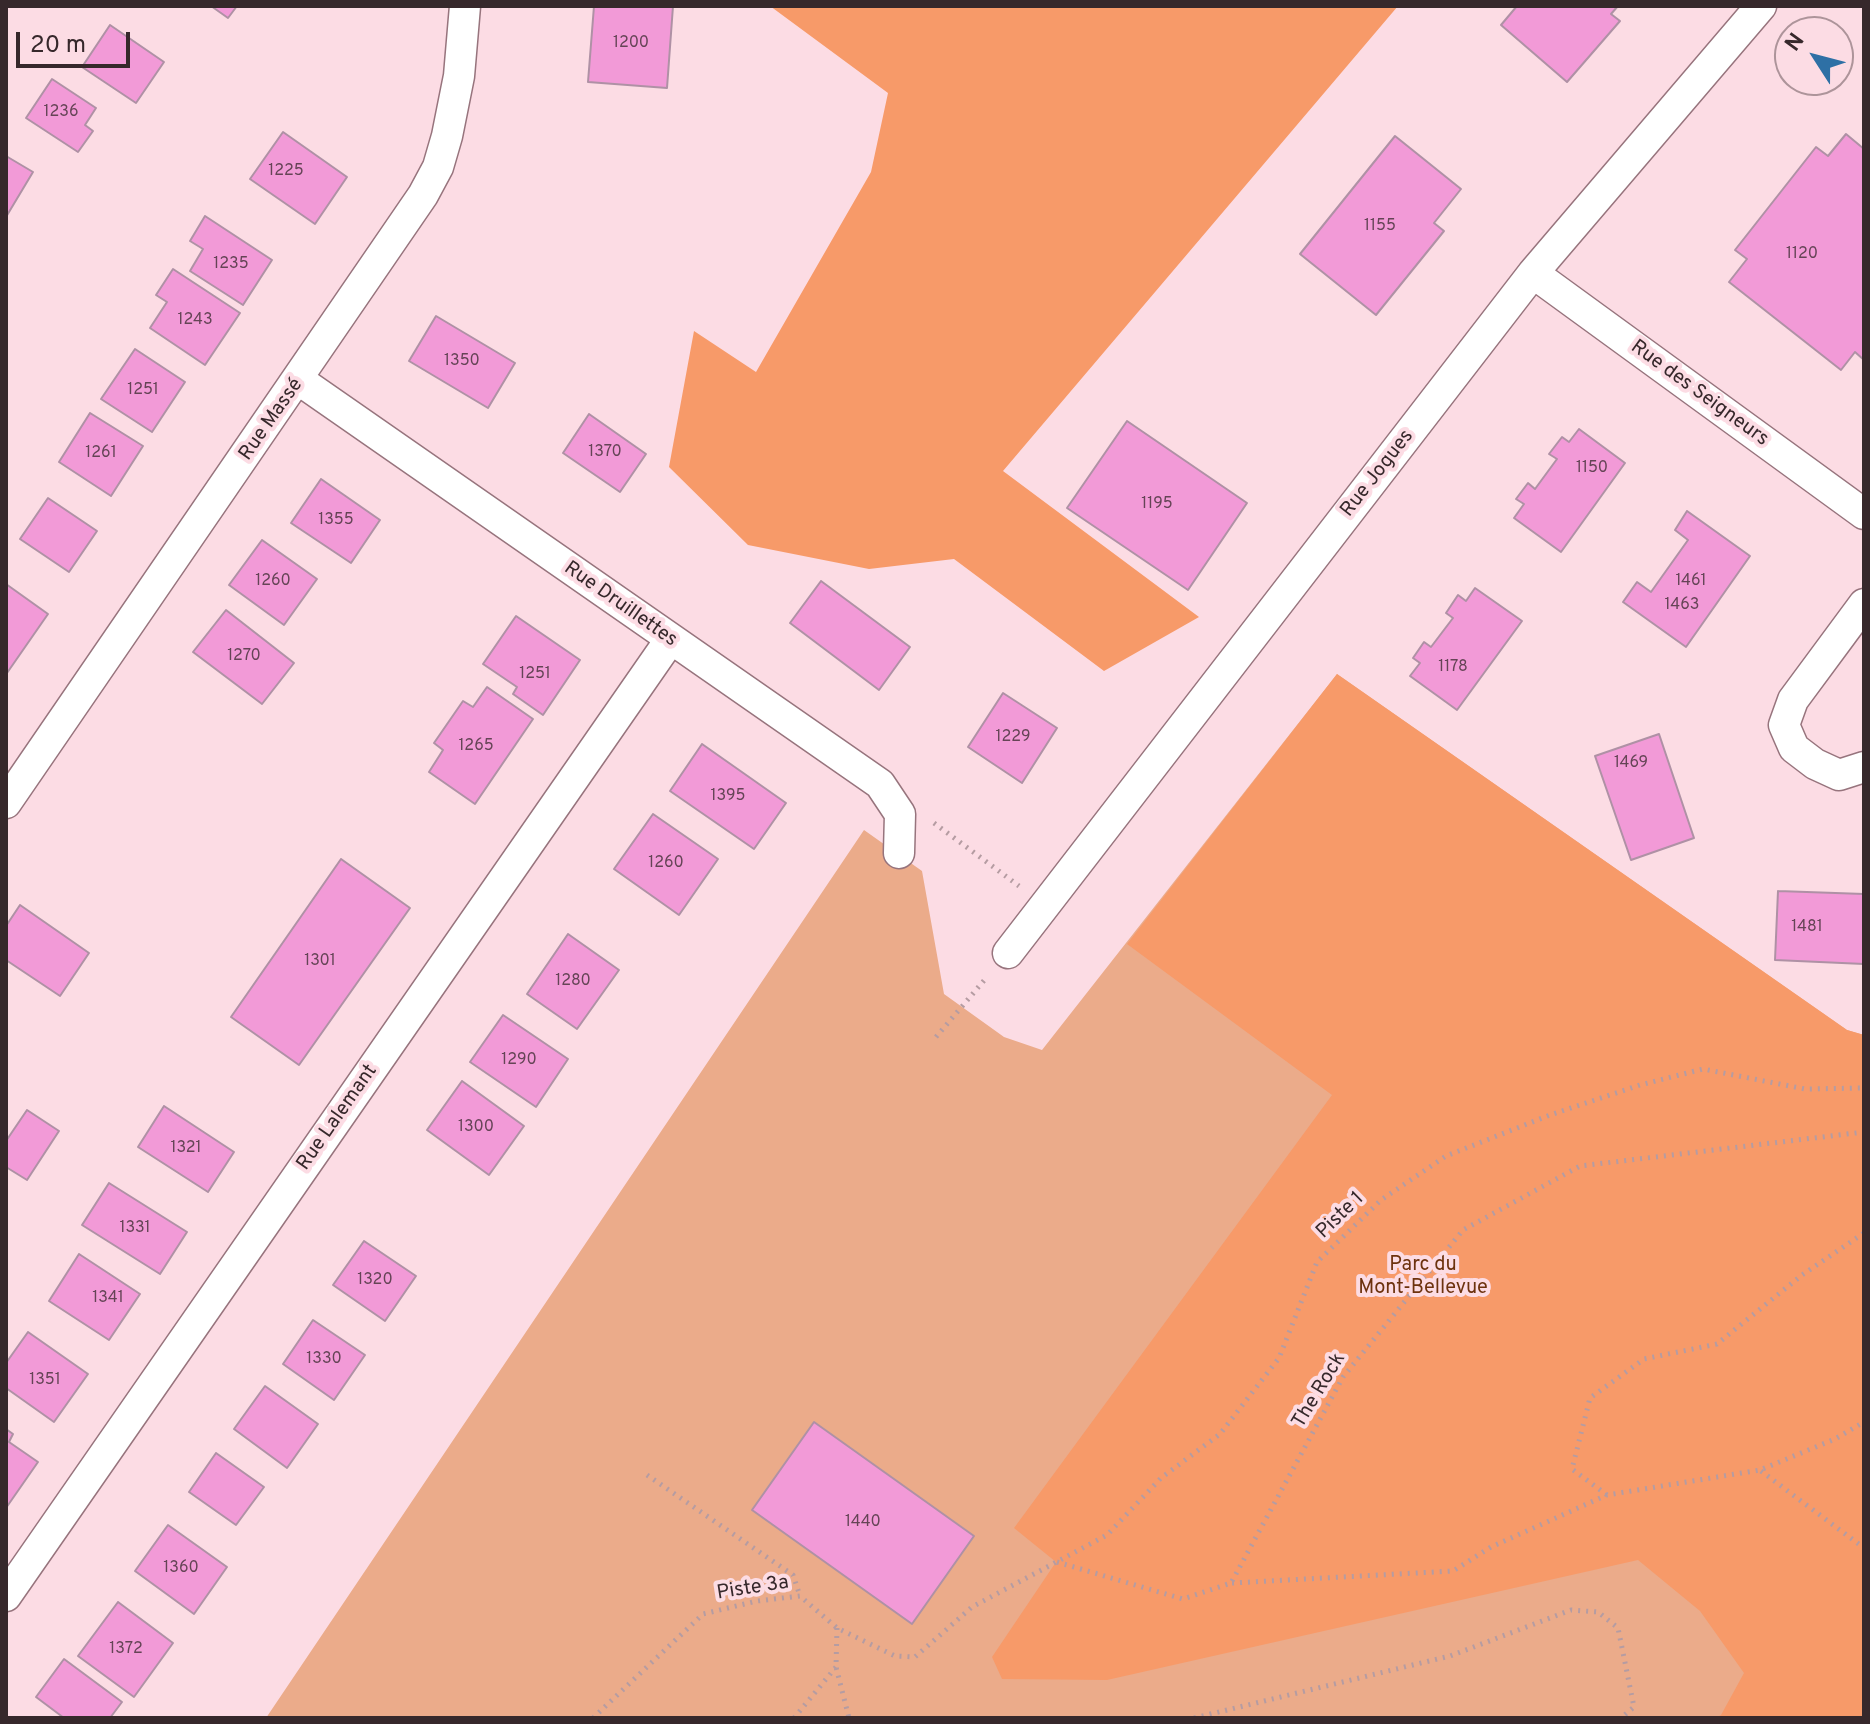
<!DOCTYPE html>
<html>
<head>
<meta charset="utf-8">
<style>
  body { margin:0 }
  #map { position:relative; width:1870px; height:1724px; overflow:hidden; background:#fcdce4; font-family:Overpass,sans-serif }
  canvas { display:block }
  .frame { position:absolute; inset:0; border:8px solid #36282b; pointer-events:none }
  .north { position:absolute; left:1774px; top:16px; width:80px; height:80px; box-sizing:border-box; background:#fcdce4; border:2px solid #ad949a; border-radius:50%; rotate:306deg; font-size:22px; font-weight:700; line-height:32px; text-align:center; color:#36282b }
  .north::after { content:''; display:block; margin:auto; width:28px; height:36px; background:#2e70a5; clip-path:polygon(50% 0,100% 100%,50% 72%,0 100%) }
  .scale { position:absolute; left:16px; top:32px; width:114px; height:36px; box-sizing:border-box; border:4px solid #36282b; border-top:0; padding-left:10px; font-size:24px; line-height:28px; white-space:nowrap; color:#36282b; -webkit-text-stroke:6px #fcdce4; paint-order:stroke }
</style>
</head>
<body>
<div id="map">
<canvas width="1870" height="1724"></canvas>
<div class="frame"></div>
<div class="north">N</div>
<div class="scale">20 m</div>
</div>
<script>
const ctx = document.querySelector('canvas').getContext('2d');
ctx.lineJoin = 'round';
function fill(path, color) { ctx.fillStyle = color; ctx.fill(path, 'evenodd'); }
const toPath = rows => new Path2D(rows.map(r => 'M' + r).join(''));
function trace(path, color, width, dash) { ctx.strokeStyle = color; ctx.lineWidth = width; ctx.lineCap = dash ? 'butt' : 'round'; ctx.setLineDash(dash || []); ctx.stroke(path); }
function write(font, color, halo, rows, align = 'center') {
  ctx.font = font + ' Overpass,sans-serif'; ctx.lineWidth = 8; ctx.setLineDash([]); ctx.textBaseline = 'middle'; ctx.strokeStyle = halo; ctx.fillStyle = color; for (const [text, x, y, turn = 0] of rows) {
    ctx.save(); ctx.translate(x, y); ctx.rotate((+turn || 0) * Math.PI / 180); ctx.textAlign = isNaN(turn) ? turn : align; if (halo) ctx.strokeText(text, 0, 0); ctx.fillText(text, 0, 0); ctx.restore();
  }
}
const green = toPath([
  [1337,674,1847,1030,1864,1035,1864,1718,266,1718,864,830,922,871,944,994,1004,1037,1042,1050]
]);
const forest = toPath([
  [770,6,1398,6,1003,471,1199,617,1104,671,954,559,869,569,748,545,669,467,694,331,756,372,871,172,888,93],
  [1337,674,1847,1030,1864,1035,1864,1718,1716,1718,1721,1715,1744,1673,1700,1611,1638,1560,1107,1680,1002,1679,992,1657,1056,1562,1014,1528,1332,1095,1127,944]
]);
const building = toPath([
  [211,6,237,6,228,18,211,6],
  [594,6,673,6,667,88,588,82,594,6],
  [1517,6,1618,6,1611,14,1620,21,1567,82,1501,25,1517,6],
  [110,25,164,62,136,103,82,67,110,25],
  [52,79,96,108,85,125,93,131,78,152,26,118,52,79],
  [283,132,347,177,315,224,250,179,283,132],
  [1846,134,1864,149,1864,360,1855,352,1841,370,1729,282,1747,259,1735,250,1816,147,1828,156,1846,134],
  [1395,136,1461,189,1434,223,1444,231,1376,315,1300,254,1395,136],
  [6,156,33,172,6,217,6,156],
  [205,216,272,260,243,305,190,271,203,249,190,241,205,216],
  [173,269,240,313,205,365,150,328,167,302,156,295,173,269],
  [436,316,515,363,488,408,409,361,436,316],
  [135,349,185,382,152,432,101,399,135,349],
  [90,413,143,446,111,496,59,462,90,413],
  [589,414,646,454,620,492,563,453,589,414],
  [1127,421,1247,503,1188,590,1067,508,1127,421],
  [1579,429,1625,463,1561,552,1514,518,1524,504,1516,499,1528,483,1535,489,1557,459,1549,454,1562,437,1569,442,1579,429],
  [321,479,380,520,351,563,291,523,321,479],
  [48,498,97,531,69,572,20,539,48,498],
  [1687,511,1750,556,1686,647,1623,602,1637,582,1651,592,1688,540,1675,530,1687,511],
  [262,540,317,579,284,625,229,585,262,540],
  [821,581,910,647,879,690,790,623,821,581],
  [6,584,48,614,7,673,6,672,6,584],
  [1475,588,1522,621,1457,710,1410,676,1420,663,1413,658,1424,642,1431,647,1453,618,1446,613,1458,595,1466,601,1475,588],
  [226,610,294,663,262,704,193,652,226,610],
  [516,616,580,660,543,715,513,694,517,687,483,664,516,616],
  [487,687,533,719,475,804,429,772,443,750,434,743,463,701,473,707,487,687],
  [1003,693,1057,728,1022,783,968,747,1003,693],
  [1659,734,1694,838,1631,860,1595,756,1659,734],
  [702,744,786,803,754,849,670,791,702,744],
  [653,814,718,859,679,915,614,869,653,814],
  [341,859,410,908,299,1065,231,1017,341,859],
  [1778,891,1864,894,1864,964,1775,960,1778,891],
  [20,905,89,953,60,996,6,960,6,926,20,905],
  [568,934,619,970,577,1029,527,994,568,934],
  [503,1015,568,1059,536,1107,470,1062,503,1015],
  [462,1081,524,1126,489,1175,427,1130,462,1081],
  [164,1106,234,1152,208,1192,138,1147,164,1106],
  [27,1110,59,1131,27,1180,6,1167,6,1141,27,1110],
  [109,1183,187,1232,160,1274,82,1225,109,1183],
  [364,1241,416,1276,385,1321,333,1285,364,1241],
  [79,1254,140,1294,109,1340,49,1301,79,1254],
  [313,1320,365,1355,334,1400,283,1364,313,1320],
  [28,1332,88,1374,54,1422,6,1388,6,1363,28,1332],
  [265,1386,318,1424,287,1468,234,1429,265,1386],
  [814,1422,974,1536,912,1624,752,1510,814,1422],
  [6,1429,13,1434,9,1442,38,1462,6,1508,6,1429],
  [216,1453,264,1487,236,1525,189,1492,216,1453],
  [168,1525,227,1567,194,1614,135,1571,168,1525],
  [118,1602,173,1643,134,1697,78,1656,118,1602],
  [64,1659,122,1702,110,1718,64,1718,36,1697,64,1659]
]);
const path = toPath([
  [934,823,1019,886],
  [936,1037,987,977],
  [1761,1471,1864,1548],
  [647,1475,793,1575,800,1596],
  [1607,1495,1572,1469,1590,1398,1644,1359,1717,1344,1802,1275,1864,1233],
  [1057,1562,1183,1599,1231,1583,1343,1377,1463,1230,1580,1166,1864,1132],
  [1232,1583,1453,1571,1491,1547,1607,1495,1760,1470,1835,1439,1864,1422],
  [837,1628,836,1667,849,1718],
  [593,1718,703,1614,757,1601,800,1596,837,1628,895,1656,915,1657,972,1607,1107,1535,1161,1478,1220,1434,1279,1358,1317,1262,1381,1200,1446,1156,1550,1115,1640,1085,1703,1069,1805,1089,1864,1088],
  [794,1718,836,1667],
  [1194,1718,1450,1656,1571,1610,1598,1612,1618,1628,1634,1707,1621,1718]
]);
const street = toPath([
  [1533,273,1864,514],
  [299,380,880,784,900,814,899,853],
  [1864,604,1793,700,1784,725,1794,748,1815,764,1839,775,1864,767],
  [6,803,423,195,438,167,447,136,459,76,465,6],
  [1008,953,1533,273,1761,6],
  [6,1596,670,640]
]);
const numberNames = [
  ["1200",631,44],
  ["1236",61,113],
  ["1225",286,172],
  ["1155",1380,227],
  ["1120",1802,255],
  ["1235",231,265],
  ["1243",195,321],
  ["1350",462,362],
  ["1251",143,391],
  ["1370",605,453],
  ["1261",101,454],
  ["1150",1592,469],
  ["1195",1157,505],
  ["1355",336,521],
  ["1260",273,582],
  ["1461",1691,582],
  ["1463",1682,606],
  ["1270",244,657],
  ["1178",1453,668],
  ["1251",535,675],
  ["1229",1013,738],
  ["1265",476,747],
  ["1469",1631,764],
  ["1395",728,797],
  ["1260",666,864],
  ["1481",1807,928],
  ["1301",320,962],
  ["1280",573,982],
  ["1290",519,1061],
  ["1300",476,1128],
  ["1321",186,1149],
  ["1331",135,1229],
  ["1320",375,1281],
  ["1341",108,1299],
  ["1330",324,1360],
  ["1351",45,1381],
  ["1440",863,1523],
  ["1360",181,1569],
  ["1372",126,1650]
];
const streetNames = [
  ["Rue des Seigneurs",1699,394,36],
  ["Rue Massé",272,420,-55],
  ["Rue Jogues",1378,474,-52],
  ["Rue Druillettes",620,605,35],
  ["Rue Lalemant",338,1118,-55],
  ["Piste 1",1341,1216,-44],
  ["The Rock",1320,1391,-59],
  ["Piste 3a",753,1589,-9]
];
const parkNames = [
  ["Parc du",1423,1266],
  ["Mont-Bellevue",1423,1289]
];
fill(green, '#ebab8a');
fill(forest, '#f79a69');
fill(building, '#f29ad7');
trace(building, '#af91a5', 2);
trace(street, '#97747d', 33);
trace(path, '#b59ca2', 5, [2, 6]);
trace(street, '#fff', 30);
write('16px', '#654456', null, numberNames);
write('20px', '#36282b', '#fcdce4', streetNames);
write('20px', '#6d320e', '#fcdce4', parkNames);
</script>
</body>
</html>
